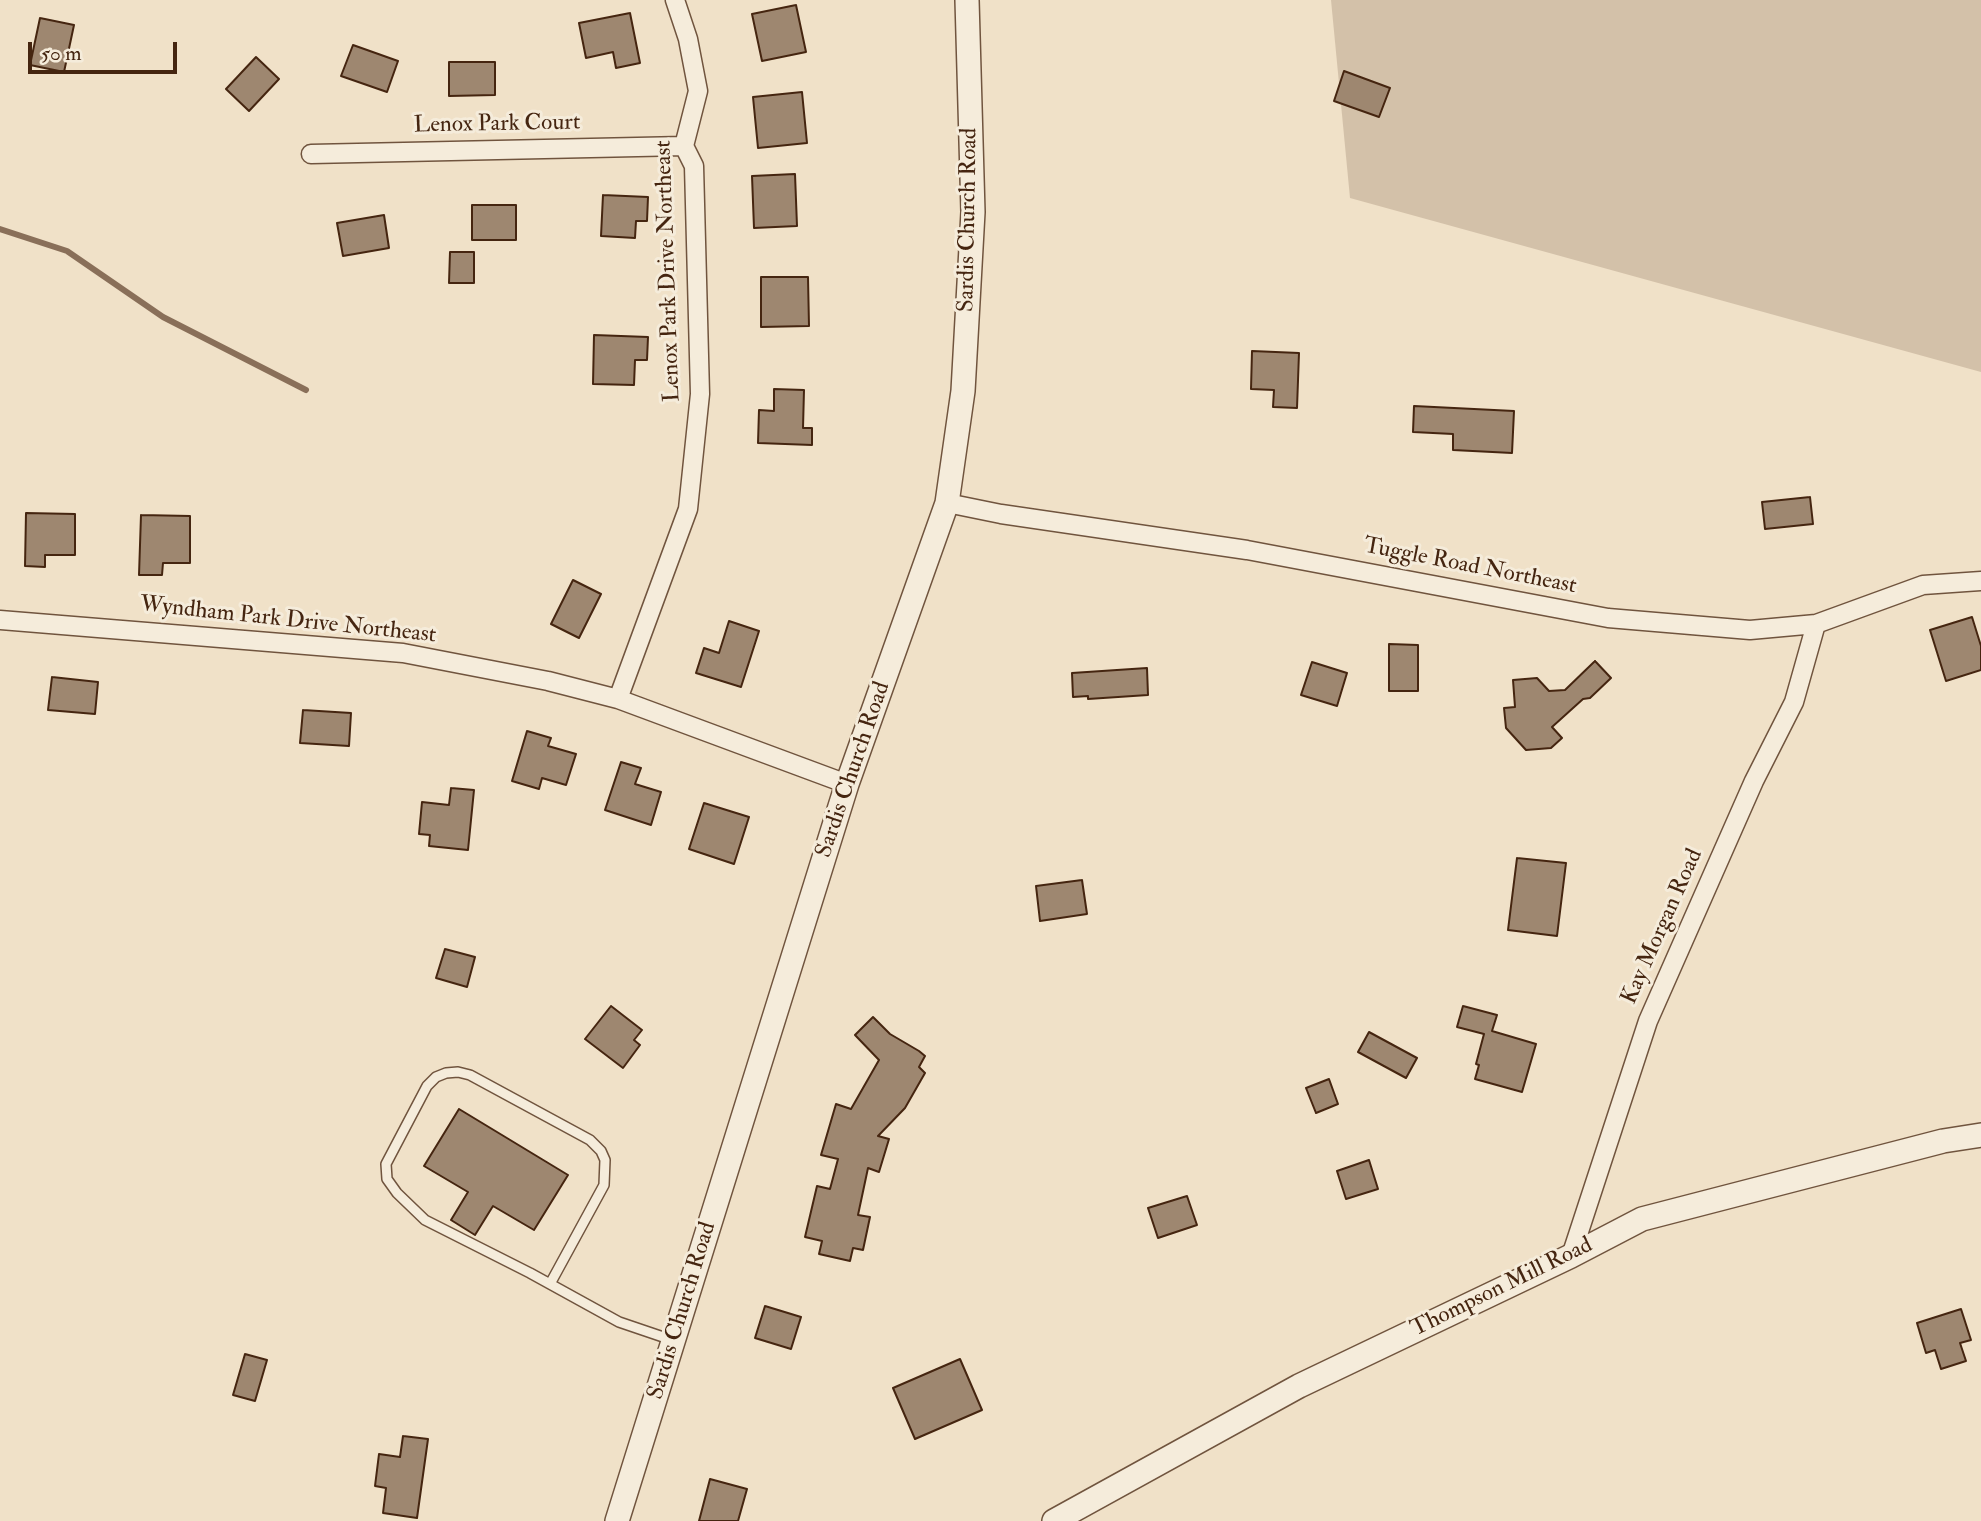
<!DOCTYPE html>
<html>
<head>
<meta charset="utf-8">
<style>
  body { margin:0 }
  #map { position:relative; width:1981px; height:1521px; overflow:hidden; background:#f0e1c8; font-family:"IM FELL Double Pica",serif }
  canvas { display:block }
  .scale { position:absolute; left:28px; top:42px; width:149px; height:32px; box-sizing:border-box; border:4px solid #452510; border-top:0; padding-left:9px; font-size:21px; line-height:24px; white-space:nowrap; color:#452510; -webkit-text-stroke:5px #f5ecdb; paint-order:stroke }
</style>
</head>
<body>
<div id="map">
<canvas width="1981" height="1521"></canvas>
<div class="scale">50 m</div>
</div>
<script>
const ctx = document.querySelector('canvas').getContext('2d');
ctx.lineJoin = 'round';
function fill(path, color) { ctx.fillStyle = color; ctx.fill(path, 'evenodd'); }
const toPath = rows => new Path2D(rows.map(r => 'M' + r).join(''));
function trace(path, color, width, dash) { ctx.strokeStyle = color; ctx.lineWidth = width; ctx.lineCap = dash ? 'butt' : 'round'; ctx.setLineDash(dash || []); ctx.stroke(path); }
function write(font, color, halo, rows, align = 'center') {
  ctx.font = font + ' "IM FELL Double Pica",serif'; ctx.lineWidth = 6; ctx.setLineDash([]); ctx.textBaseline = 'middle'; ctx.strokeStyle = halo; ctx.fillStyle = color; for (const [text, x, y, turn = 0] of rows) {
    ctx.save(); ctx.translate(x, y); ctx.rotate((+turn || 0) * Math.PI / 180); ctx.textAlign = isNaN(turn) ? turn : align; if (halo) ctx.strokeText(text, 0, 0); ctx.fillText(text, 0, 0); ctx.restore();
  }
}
const green = toPath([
  [1331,0,1981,0,1981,372,1350,198]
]);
const stream = toPath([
  [0,229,67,251,163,317,306,390]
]);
const building = toPath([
  [796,5,806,52,762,61,752,14,796,5],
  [630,13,640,63,616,68,613,52,586,58,579,23,630,13],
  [40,18,74,25,64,72,30,65,40,18],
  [353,45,398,61,387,92,341,76,353,45],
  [256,57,279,79,249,111,226,89,256,57],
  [449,62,495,62,495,95,449,96,449,62],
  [1344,71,1390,88,1379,117,1334,101,1344,71],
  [802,92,807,143,758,148,753,97,802,92],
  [795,174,797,226,754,228,752,176,795,174],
  [603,195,648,197,647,221,636,221,635,238,601,236,603,195],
  [472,205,516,205,516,240,472,240,472,205],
  [384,215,389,248,343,256,337,223,384,215],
  [450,252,474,252,474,283,449,283,450,252],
  [761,277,808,277,809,326,761,327,761,277],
  [594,335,648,337,647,360,635,360,634,385,593,384,594,335],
  [1252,351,1299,353,1297,408,1273,407,1274,390,1251,389,1252,351],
  [774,389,804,390,803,428,812,428,812,445,758,443,759,410,774,411,774,389],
  [1414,406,1514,411,1512,453,1453,450,1453,434,1413,432,1414,406],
  [1810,497,1813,524,1765,529,1762,502,1810,497],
  [26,513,75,514,75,555,45,555,45,567,25,566,26,513],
  [141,515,190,516,190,563,163,563,162,575,139,575,141,515],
  [573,580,601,594,579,638,551,624,573,580],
  [1972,617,1981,646,1981,670,1946,681,1930,630,1972,617],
  [729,621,759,631,741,687,696,673,704,648,719,653,729,621],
  [1389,644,1418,645,1418,691,1389,691,1389,644],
  [1595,661,1611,678,1590,698,1583,699,1552,727,1562,738,1551,748,1526,750,1506,728,1504,708,1515,707,1513,680,1537,678,1549,691,1565,690,1595,661],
  [1312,662,1347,673,1337,706,1301,695,1312,662],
  [1147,668,1148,695,1088,699,1088,696,1073,697,1072,673,1147,668],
  [52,677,98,682,95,714,48,710,52,677],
  [303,710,351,713,349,746,300,743,303,710],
  [527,731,551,738,548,746,576,754,566,785,542,778,539,789,512,781,527,731],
  [621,762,641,768,635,784,661,792,651,825,605,810,621,762],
  [451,788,474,790,468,850,429,846,430,835,419,834,422,802,449,805,451,788],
  [704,803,749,817,734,864,689,849,704,803],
  [1517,858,1566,863,1557,936,1508,930,1517,858],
  [1082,880,1087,914,1040,921,1036,886,1082,880],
  [445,949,475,957,467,987,436,978,445,949],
  [611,1006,642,1030,634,1040,640,1045,623,1068,585,1039,611,1006],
  [1463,1006,1497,1015,1492,1031,1536,1044,1522,1092,1475,1079,1479,1065,1476,1064,1484,1034,1457,1027,1463,1006],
  [873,1017,890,1034,919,1051,925,1056,919,1067,925,1073,905,1108,878,1136,889,1139,879,1172,868,1168,858,1215,870,1217,863,1250,853,1248,850,1261,819,1254,822,1241,805,1237,817,1186,830,1189,838,1159,821,1155,836,1104,851,1109,879,1060,855,1035,873,1017],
  [1369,1032,1417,1058,1406,1078,1358,1052,1369,1032],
  [1329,1079,1338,1104,1316,1113,1306,1088,1329,1079],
  [459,1109,568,1175,534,1230,493,1206,475,1235,451,1220,468,1192,424,1166,459,1109],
  [1369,1160,1378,1189,1346,1199,1337,1171,1369,1160],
  [1187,1196,1197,1225,1158,1238,1148,1208,1187,1196],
  [765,1306,801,1317,791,1349,755,1338,765,1306],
  [1961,1309,1971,1340,1960,1343,1966,1361,1941,1369,1935,1350,1926,1353,1917,1323,1961,1309],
  [245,1354,267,1360,255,1401,233,1395,245,1354],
  [960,1359,982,1410,915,1439,893,1388,960,1359],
  [403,1436,428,1439,417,1518,383,1513,386,1488,375,1486,379,1454,400,1457,403,1436],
  [710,1479,747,1489,738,1521,699,1521,710,1479]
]);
const service = toPath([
  [550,1284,604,1185,605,1160,601,1151,590,1140,470,1075,458,1072,446,1073,436,1077,427,1086,386,1164,387,1179,397,1193,425,1220,530,1273,619,1322,672,1340]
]);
const minor = toPath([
  [311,154,684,146],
  [947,503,1001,514,1247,550,1608,618,1750,630,1816,624,1923,585,1981,581],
  [0,620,403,653,548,681,618,699,847,784],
  [618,699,688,509,700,394,694,166,684,146,698,91,688,39,675,0],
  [1571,1256,1648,1021,1754,781,1794,702,1816,624]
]);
const tertiary = toPath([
  [617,1521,847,784,947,503,963,391,973,212,967,0],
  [1054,1521,1299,1386,1571,1256,1642,1219,1943,1141,1981,1135]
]);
const streetNames = [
  ["Lenox Park Court",497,125,-1],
  ["Sardis Church Road",969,220,-89],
  ["Lenox Park Drive Northeast",669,271,-92],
  ["Tuggle Road Northeast",1470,567,11],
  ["Wyndham Park Drive Northeast",288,621,6],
  ["Sardis Church Road",854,770,-71],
  ["Kay Morgan Road",1663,927,-66],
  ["Thompson Mill Road",1502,1288,-26],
  ["Sardis Church Road",683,1311,-73]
];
fill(green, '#d3c1a9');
trace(stream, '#896f59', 6);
fill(building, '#9e8770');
trace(building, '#452510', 2);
trace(service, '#70543e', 12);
trace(minor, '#70543e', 21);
trace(tertiary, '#70543e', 26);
trace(service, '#f5ecdb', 9);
trace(minor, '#f5ecdb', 18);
trace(tertiary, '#f5ecdb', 23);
write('23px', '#452510', '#f5ecdb', streetNames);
</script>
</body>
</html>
